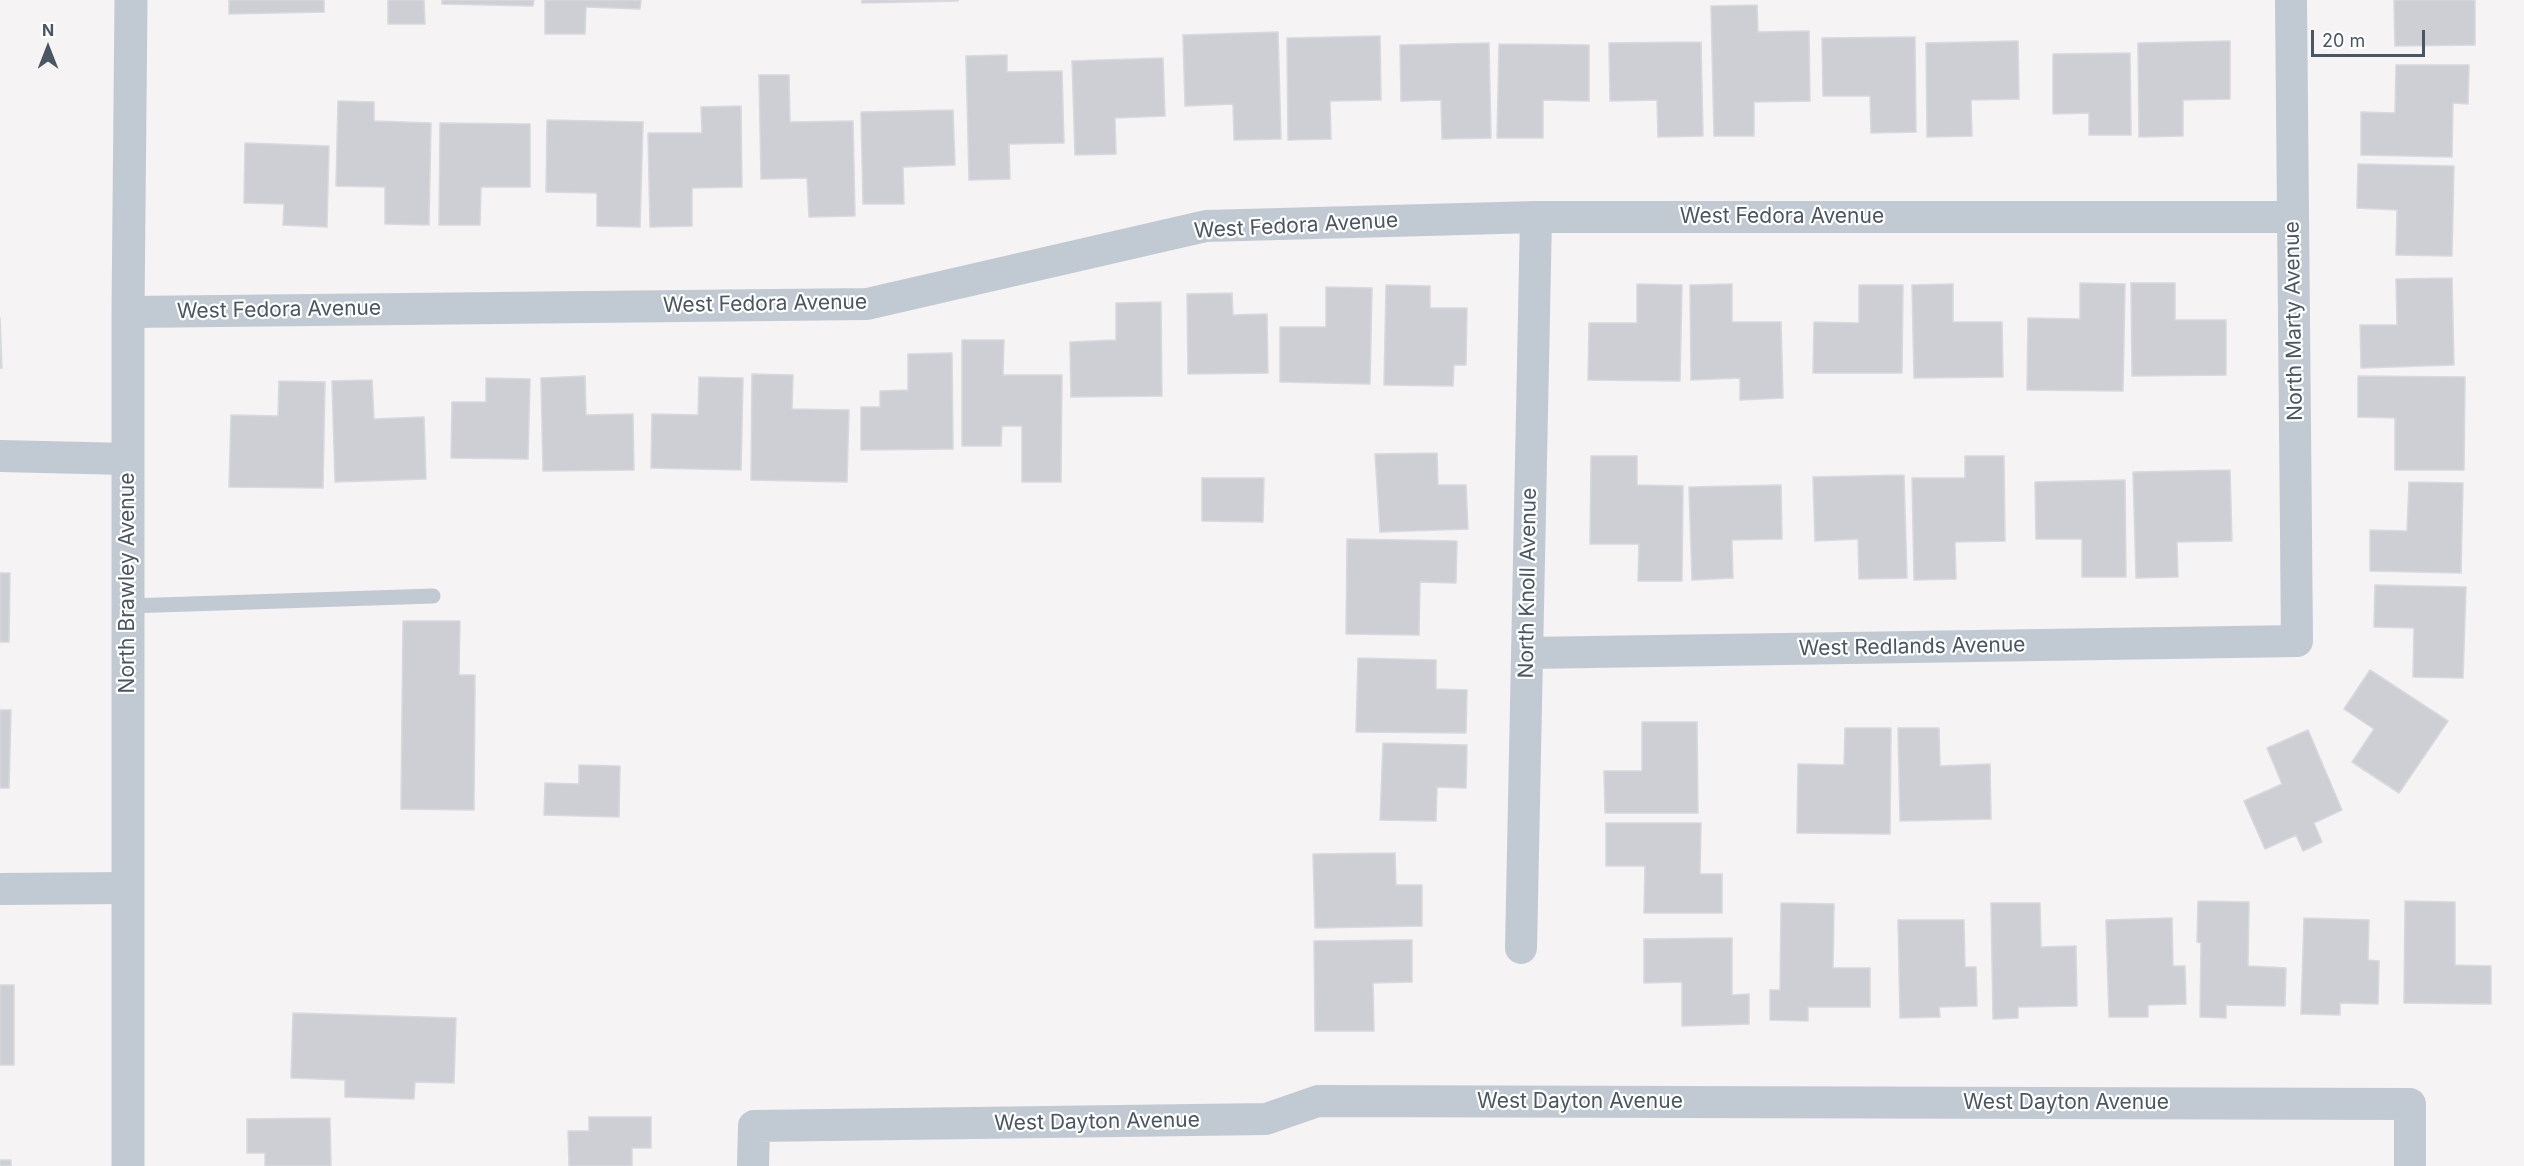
<!DOCTYPE html>
<html>
<head>
<meta charset="utf-8">
<style>
  body { margin:0 }
  #map { position:relative; width:2524px; height:1166px; overflow:hidden; background:#f5f3f3; font-family:Inter,sans-serif }
  canvas { display:block }
  .north { position:absolute; left:18px; top:18px; width:60px; height:60px; -webkit-text-stroke:4px #fff; paint-order:stroke; rotate:0deg; font-size:16px; font-weight:700; line-height:24px; text-align:center; color:#4a5661 }
  .north::after { content:''; display:block; margin:auto; width:21px; height:27px; background:#4a5661; clip-path:polygon(50% 0,100% 100%,50% 72%,0 100%) }
  .scale { position:absolute; left:2311px; top:30px; width:114px; height:27px; box-sizing:border-box; border:3px solid #4a5661; border-top:0; padding-left:8px; font-size:18px; line-height:21px; white-space:nowrap; color:#4a5661; -webkit-text-stroke:4px #fff; paint-order:stroke }
</style>
</head>
<body>
<div id="map">
<canvas width="2524" height="1166"></canvas>
<div class="north">N</div>
<div class="scale">20 m</div>
</div>
<script>
const ctx = document.querySelector('canvas').getContext('2d');
ctx.lineJoin = 'round';
function fill(path, color) { ctx.fillStyle = color; ctx.fill(path, 'evenodd'); }
const toPath = rows => new Path2D(rows.map(r => 'M' + r).join(''));
function trace(path, color, width, dash) { ctx.strokeStyle = color; ctx.lineWidth = width; ctx.lineCap = dash ? 'butt' : 'round'; ctx.setLineDash(dash || []); ctx.stroke(path); }
function write(font, color, halo, rows, align = 'center') {
  ctx.font = font + ' Inter,sans-serif'; ctx.lineWidth = 4.5; ctx.setLineDash([]); ctx.textBaseline = 'middle'; ctx.strokeStyle = halo; ctx.fillStyle = color; for (const [text, x, y, turn = 0] of rows) {
    ctx.save(); ctx.translate(x, y); ctx.rotate((+turn || 0) * Math.PI / 180); ctx.textAlign = isNaN(turn) ? turn : align; if (halo) ctx.strokeText(text, 0, 0); ctx.fillText(text, 0, 0); ctx.restore();
  }
}
const building = toPath([
  [229,0,324,0,324,12,229,14,229,0],
  [388,0,424,0,425,24,388,24,388,0],
  [442,0,534,0,533,6,442,4,442,0],
  [545,0,641,0,640,9,586,7,585,34,545,34,545,0],
  [862,0,958,0,958,1,862,3,862,0],
  [2394,0,2475,0,2475,45,2395,46,2394,0],
  [1757,5,1758,32,1809,31,1810,101,1754,102,1754,136,1714,136,1711,6,1757,5],
  [1278,32,1281,139,1234,140,1233,104,1185,106,1183,35,1278,32],
  [1380,36,1381,100,1330,101,1331,139,1288,140,1287,38,1380,36],
  [1915,37,1916,132,1871,133,1870,96,1823,96,1822,38,1915,37],
  [2018,41,2019,99,1971,100,1972,136,1927,137,1926,43,2018,41],
  [2230,41,2230,99,2183,100,2183,136,2139,137,2138,43,2230,41],
  [1701,42,1703,136,1658,137,1657,100,1610,101,1609,43,1701,42],
  [1489,43,1491,138,1442,139,1441,100,1401,101,1400,45,1489,43],
  [1499,44,1589,45,1589,101,1543,100,1543,138,1497,138,1499,44],
  [2130,53,2131,135,2089,135,2089,113,2053,114,2053,54,2130,53],
  [1007,55,1007,72,1062,71,1064,143,1009,144,1010,179,969,180,966,56,1007,55],
  [1163,58,1165,116,1115,118,1116,154,1075,155,1072,61,1163,58],
  [2396,65,2469,65,2468,104,2453,103,2452,157,2361,155,2361,112,2395,113,2396,65],
  [759,75,789,75,790,122,853,121,855,216,809,217,807,178,761,179,759,75],
  [338,101,374,102,374,121,431,123,429,225,385,224,385,187,336,186,338,101],
  [741,106,742,187,692,188,692,226,650,227,648,133,702,133,701,107,741,106],
  [953,110,955,165,903,167,904,204,863,204,861,112,953,110],
  [547,120,643,122,640,227,597,226,597,193,546,192,547,120],
  [440,123,530,124,530,187,481,187,480,225,439,225,440,123],
  [245,143,329,146,327,227,283,225,284,204,244,203,245,143],
  [2358,164,2454,166,2452,256,2396,255,2397,210,2357,208,2358,164],
  [2452,278,2454,365,2361,368,2360,325,2397,325,2396,279,2452,278],
  [2080,283,2125,284,2123,391,2027,390,2028,318,2080,319,2080,283],
  [2131,283,2175,283,2175,320,2226,320,2226,375,2132,376,2131,283],
  [1637,284,1682,285,1680,381,1588,380,1589,323,1637,323,1637,284],
  [1732,284,1732,322,1781,322,1783,398,1740,400,1740,378,1691,380,1690,285,1732,284],
  [1953,284,1953,322,2002,322,2003,377,1914,378,1912,285,1953,284],
  [1386,285,1430,286,1430,308,1467,308,1466,365,1454,365,1453,386,1384,385,1386,285],
  [1859,285,1903,285,1902,373,1813,373,1814,322,1859,323,1859,285],
  [1326,287,1372,288,1370,384,1280,382,1280,327,1326,327,1326,287],
  [1232,293,1233,315,1267,314,1268,373,1188,374,1187,294,1232,293],
  [1161,302,1162,396,1071,397,1070,342,1116,340,1116,303,1161,302],
  [0,318,2,368,0,368,0,318],
  [962,340,1004,340,1003,375,1062,375,1061,482,1022,482,1022,426,1002,426,1001,446,962,446,962,340],
  [952,353,953,449,861,450,861,407,880,407,880,391,908,390,908,354,952,353],
  [752,374,793,375,792,409,849,410,847,482,751,480,752,374],
  [585,376,586,415,633,414,634,470,543,471,541,378,585,376],
  [2358,376,2465,377,2464,470,2395,470,2395,418,2358,417,2358,376],
  [699,377,743,378,741,470,651,468,652,414,698,415,699,377],
  [486,378,530,379,528,459,451,458,452,402,486,402,486,378],
  [372,380,374,419,424,417,426,479,335,482,332,381,372,380],
  [279,381,325,382,323,488,229,487,231,415,278,416,279,381],
  [1437,453,1438,485,1466,485,1468,529,1380,532,1375,454,1437,453],
  [1591,456,1637,456,1637,485,1683,486,1682,581,1638,581,1639,544,1590,544,1591,456],
  [1965,456,2004,456,2005,541,1955,542,1956,579,1914,580,1912,478,1965,478,1965,456],
  [2230,470,2232,541,2177,542,2178,577,2136,578,2133,472,2230,470],
  [1904,475,1907,578,1859,579,1858,539,1815,541,1813,477,1904,475],
  [1202,478,1264,478,1263,522,1202,521,1202,478],
  [2125,480,2126,577,2082,577,2082,539,2036,539,2035,482,2125,480],
  [2409,482,2463,483,2461,573,2370,571,2370,530,2407,531,2409,482],
  [1781,485,1782,539,1732,540,1733,578,1692,580,1689,487,1781,485],
  [1347,539,1457,541,1456,583,1420,582,1419,635,1346,634,1347,539],
  [0,573,10,573,9,642,0,642,0,573],
  [2375,585,2466,587,2463,678,2413,677,2414,628,2374,627,2375,585],
  [403,621,460,621,459,675,475,675,474,810,401,809,403,621],
  [1358,658,1436,660,1436,689,1467,690,1466,733,1356,732,1358,658],
  [2370,670,2448,721,2399,793,2352,762,2374,729,2344,709,2370,670],
  [0,710,11,710,9,788,0,788,0,710],
  [1642,722,1697,722,1698,813,1605,813,1604,771,1642,771,1642,722],
  [1845,728,1891,728,1890,834,1797,833,1798,764,1844,765,1845,728],
  [1898,728,1939,728,1940,766,1990,764,1991,819,1900,821,1898,728],
  [2308,730,2342,810,2314,823,2322,842,2303,851,2296,835,2265,849,2244,801,2282,784,2267,748,2308,730],
  [1383,743,1467,745,1466,788,1437,787,1436,821,1380,820,1383,743],
  [579,765,620,766,619,817,544,815,545,783,579,784,579,765],
  [1606,823,1701,823,1700,874,1722,874,1722,913,1644,913,1645,866,1606,866,1606,823],
  [1395,853,1396,885,1422,885,1422,926,1315,928,1313,854,1395,853],
  [2198,901,2249,902,2248,966,2286,968,2285,1006,2226,1005,2226,1018,2200,1017,2201,943,2197,942,2198,901],
  [2405,901,2455,902,2455,965,2491,966,2491,1004,2404,1003,2405,901],
  [1781,903,1834,904,1833,968,1870,968,1870,1007,1808,1007,1808,1021,1770,1020,1770,990,1780,990,1781,903],
  [1991,903,2040,903,2041,947,2076,946,2077,1006,2018,1007,2018,1018,1993,1019,1991,903],
  [2172,918,2173,966,2185,966,2186,1004,2148,1005,2148,1017,2109,1017,2106,920,2172,918],
  [2304,918,2369,920,2368,960,2379,961,2378,1004,2340,1003,2340,1015,2301,1014,2304,918],
  [1898,920,1964,920,1965,967,1976,967,1977,1006,1939,1007,1940,1017,1900,1018,1898,920],
  [1732,938,1732,995,1749,994,1749,1024,1682,1026,1682,982,1644,983,1644,939,1732,938],
  [1412,940,1412,982,1373,983,1374,1031,1315,1031,1314,941,1412,940],
  [0,985,14,985,14,1065,0,1065,0,985],
  [293,1013,456,1018,454,1083,415,1082,414,1099,345,1097,345,1080,291,1078,293,1013],
  [589,1117,651,1117,651,1148,632,1148,632,1166,569,1166,568,1131,589,1131,589,1117],
  [330,1118,331,1166,265,1166,265,1153,247,1153,247,1119,330,1118],
  [0,1160,11,1160,11,1166,0,1166,0,1160]
]);
const service = toPath([
  [128,606,433,596]
]);
const minor = toPath([
  [128,312,867,304,1206,226,1536,217,2293,217],
  [0,456,128,459],
  [1527,653,2297,641,2291,0],
  [0,889,128,888],
  [1521,948,1536,217],
  [753,1166,754,1126,1266,1119,1318,1101,2410,1104,2410,1166]
]);
const tertiary = toPath([
  [128,1166,128,312,131,0]
]);
const streetNames = [
  ["West Fedora Avenue",1782,217],
  ["West Fedora Avenue",1296,226,-3],
  ["West Fedora Avenue",765,304,-1],
  ["West Fedora Avenue",279,310,-1],
  ["North Marty Avenue",2294,321,-91],
  ["North Brawley Avenue",128,583,-90],
  ["North Knoll Avenue",1528,583,-89],
  ["West Redlands Avenue",1912,647,-1],
  ["West Dayton Avenue",1580,1102],
  ["West Dayton Avenue",2066,1103],
  ["West Dayton Avenue",1097,1122,-1]
];
fill(building, '#cdcfd5');
trace(building, '#d7d9de', 1.5);
trace(service, '#c1cad2', 15);
trace(minor, '#c1cad2', 32);
trace(tertiary, '#c1cad2', 33);
write('21px', '#4a5661', '#fff', streetNames);
</script>
</body>
</html>
